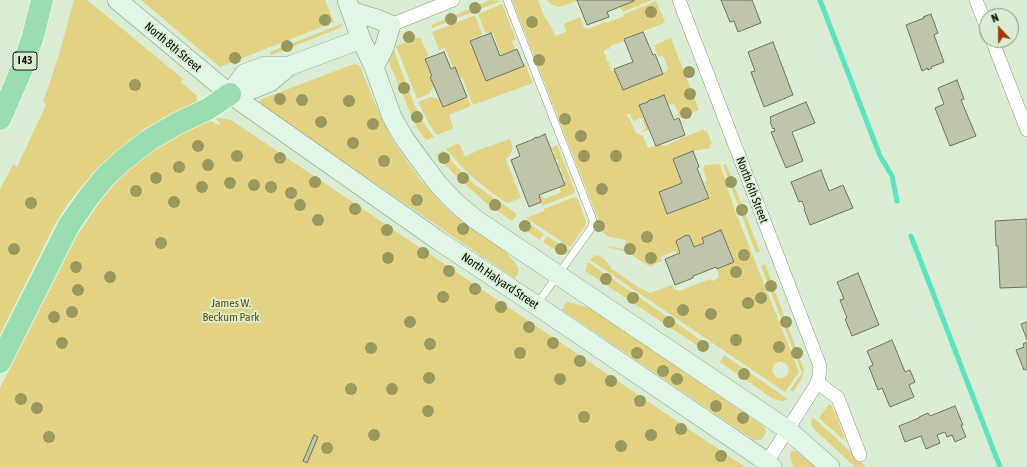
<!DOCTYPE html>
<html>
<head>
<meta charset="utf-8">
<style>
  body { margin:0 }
  #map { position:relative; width:1027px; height:467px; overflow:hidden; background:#dbecd4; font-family:"Asap Condensed",sans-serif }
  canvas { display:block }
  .north { position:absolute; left:979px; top:8px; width:40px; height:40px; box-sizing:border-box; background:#dbecd4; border:1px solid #899684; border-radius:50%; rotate:338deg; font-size:11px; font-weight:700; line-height:16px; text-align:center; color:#0e140c }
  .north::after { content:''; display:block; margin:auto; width:14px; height:18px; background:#9f3d00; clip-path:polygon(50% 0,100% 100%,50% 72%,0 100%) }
</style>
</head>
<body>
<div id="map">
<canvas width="1027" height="467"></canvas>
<div class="north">N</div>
</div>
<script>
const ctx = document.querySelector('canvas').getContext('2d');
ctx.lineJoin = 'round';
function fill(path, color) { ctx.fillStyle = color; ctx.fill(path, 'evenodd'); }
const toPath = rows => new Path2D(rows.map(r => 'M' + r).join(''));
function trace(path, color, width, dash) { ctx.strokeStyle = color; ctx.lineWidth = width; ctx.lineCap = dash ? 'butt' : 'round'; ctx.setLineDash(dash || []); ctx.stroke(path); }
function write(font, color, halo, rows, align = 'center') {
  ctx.font = font + ' "Asap Condensed",sans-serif'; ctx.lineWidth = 3.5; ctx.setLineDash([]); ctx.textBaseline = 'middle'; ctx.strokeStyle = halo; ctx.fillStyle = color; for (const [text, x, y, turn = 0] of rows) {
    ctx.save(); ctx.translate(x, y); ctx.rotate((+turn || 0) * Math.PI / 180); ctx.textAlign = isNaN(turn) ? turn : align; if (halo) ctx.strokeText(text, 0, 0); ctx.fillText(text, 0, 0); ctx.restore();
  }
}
const green = toPath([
  [74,0,87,0,107,16,183,79,181,82,197,96,196,97,198,101,197,104,154,125,130,140,99,167,79,190,70,201,55,224,0,335,0,189,13,165,17,167,46,105,43,101,48,88,60,51],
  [141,0,325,0,334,22,220,67],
  [490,0,501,1,432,28,432,25],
  [512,0,538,0,544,16,551,26,555,36,566,32,564,24,580,17,584,27,588,29,605,22,607,23,624,16,624,14,656,1,665,22,664,23,623,39,624,41,611,46,609,49,606,49,604,51,604,53,607,56,606,58,607,61,609,62,609,65,611,67,610,70,611,71,613,71,614,69,623,90,656,77,667,71,668,68,664,58,662,56,658,57,654,45,671,38,699,110,680,118,675,105,672,104,668,106,664,95,652,100,651,99,648,100,648,102,639,105,649,129,641,133,646,128,642,119,641,118,633,121,630,114,628,114,626,115,629,118,631,122,636,133,643,136,648,148,656,145,656,146,661,144,664,146,667,145,685,136,685,137,700,131,702,129,703,129,704,131,707,131,712,144,709,146,711,148,693,151,673,159,682,183,679,184,678,184,677,185,659,192,667,214,710,198,711,196,710,195,708,194,705,186,706,185,704,182,707,181,703,169,705,165,720,164,734,208,799,372,785,392,590,260,593,257,597,255,600,256,605,260,612,269,638,287,650,293,672,285,674,289,679,291,710,279,713,281,719,277,717,269,733,262,721,230,702,238,704,243,694,247,689,235,687,236,686,235,681,237,681,239,676,241,680,253,677,255,675,251,661,257,662,261,651,266,649,266,627,252,608,247,608,246,624,249,626,240,609,237,599,229,596,232,595,231,598,227,598,219],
  [778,362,781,362,786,364,789,369,788,374,783,378,778,378,775,376,772,371,774,365],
  [547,0,577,0,577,1,568,4,558,7,552,5],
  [634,0,652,0,623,12,620,6],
  [502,4,516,39,512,41,515,49,501,55,493,33,490,33,485,32,478,14],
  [475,15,482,33,481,37,470,41,486,81,523,66,523,64,525,64,533,83,473,105,462,77,460,78,455,67,453,68,445,48,439,50,432,32],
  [341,24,343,25,342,26,337,29,271,55,270,52],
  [420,37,428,55,427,58,425,60,432,76,430,77,434,86,429,94,417,99,396,46],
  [392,45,414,104,426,126,434,137,426,140,418,129,412,117,388,60],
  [355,64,360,66,374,101,383,121,394,143,419,178,445,207,456,216,465,223,503,249,511,258,518,267,519,270,517,276,514,278,260,105,259,104,260,101,262,99,351,65],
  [430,97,439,99,443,107,467,97,471,106,449,115,453,127,452,129,437,135,429,124,418,102],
  [219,118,231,120,745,467,0,467,0,388,76,237,103,197,116,182,140,159,171,138,210,120,218,125,221,123,215,119],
  [510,139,513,147,510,155,506,159,521,198,507,203,493,194,476,180,461,166,446,149,456,144,460,145,465,157,478,150],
  [557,145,575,191,573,194,542,206,539,197,542,195,544,199,561,192,559,187,565,185,564,181,566,181,564,177,562,177,560,172,562,171,561,168,559,168,557,163,559,162,557,159,555,159,553,154,555,153,553,150,552,150,551,148],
  [443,151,458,168,474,184,517,214,512,221,485,202,452,172,436,154],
  [726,164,760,252,756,253,730,184,723,165],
  [574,197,578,199,586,222,585,226,570,247,526,218,544,211,544,209],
  [525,221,544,234,540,240,521,227],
  [547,236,571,251,563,255,543,242],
  [588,262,708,345,704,350,585,271],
  [765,264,804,370,802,378,793,392,790,390,802,373,761,266],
  [568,302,591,308,762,425,764,427,766,431,764,436,761,440,754,440,562,310,565,304],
  [724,355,788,399,783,401,773,399,720,362],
  [829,404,832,406,836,415,846,442,819,418],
  [812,417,833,435,866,467,855,467,814,429,811,424],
  [792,451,795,451,797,452,815,467,793,467,790,455]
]);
const stream = toPath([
  [820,0,880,156,892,176,897,201],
  [911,236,1000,467]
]);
const building = toPath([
  [577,0,634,0,634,1,607,12,609,17,587,25,577,0],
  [721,0,752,0,761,23,738,32,734,21,730,22,721,0],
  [931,14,938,33,934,35,944,62,931,67,932,68,928,70,928,68,922,71,906,25,924,18,923,17,931,14],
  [643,32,653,55,655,54,663,74,623,90,614,69,633,62,624,39,643,32],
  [491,33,500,56,517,49,524,66,486,81,470,41,491,33],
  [773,42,793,95,764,107,751,72,755,71,748,52,773,42],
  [444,52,451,69,455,67,467,97,443,107,434,86,430,77,432,76,425,59,444,52],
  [957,80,964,99,961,100,976,136,950,146,935,108,944,104,938,88,957,80],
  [664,95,674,120,679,118,685,135,656,146,639,105,648,102,648,101,651,99,652,100,664,95],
  [806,102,815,123,792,132,803,161,786,168,771,132,775,131,774,128,773,129,770,122,771,121,770,117,806,102],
  [545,134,565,185,539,195,541,202,529,207,511,160,520,156,516,146,534,139,534,138,537,137,537,138,545,134],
  [693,151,699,167,697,168,709,198,667,214,659,192,682,183,673,159,693,151],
  [821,170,829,191,843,185,853,208,810,225,804,209,805,209,802,201,799,202,791,182,821,170],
  [1027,219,1027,287,1000,288,998,246,996,246,995,221,1027,219],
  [721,230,734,262,717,269,716,267,696,275,693,276,693,278,675,285,665,259,680,253,676,241,686,235,687,236,689,235,694,247,704,243,702,238,721,230],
  [858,273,879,325,852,336,845,319,847,318,840,300,844,299,837,282,858,273],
  [1027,322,1027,340,1021,324,1027,322],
  [892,340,905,372,910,370,915,382,909,385,914,397,890,407,882,388,878,390,869,367,873,365,867,351,892,340],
  [1027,342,1027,369,1024,370,1016,350,1024,347,1023,344,1027,342],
  [955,406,963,425,961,425,966,437,955,442,952,435,947,437,945,432,937,435,940,443,926,449,921,436,905,442,899,426,919,418,919,417,928,413,930,416,955,406],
  [314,435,318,437,307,463,303,461,314,435]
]);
const lane = toPath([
  [507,0,593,220,592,227,537,304]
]);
const street = toPath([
  [679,0,820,366,819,377,816,385,767,462],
  [976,0,987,28],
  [391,25,453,0],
  [992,40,1027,130],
  [817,382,838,398,860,455]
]);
const secondary = toPath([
  [117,0,230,94,439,241,536,305,767,462,772,467],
  [347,0,361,39,374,67,392,117,404,138,420,160,438,184,455,202,475,219,788,430,830,467],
  [351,11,377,19,391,25,384,48,374,67],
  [230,94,244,74,265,66,289,66,361,39],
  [230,94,253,89,270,82,289,66]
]);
const highway = toPath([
  [0,119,21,71,33,36,42,0],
  [0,362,69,225,88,198,104,178,122,161,149,140,178,123,208,109,230,94]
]);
const trees = [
  [475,8],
  [651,12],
  [451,19],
  [325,20],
  [532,22],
  [409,37],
  [287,46],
  [235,58],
  [539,60],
  [689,72],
  [135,85],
  [404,88],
  [690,94],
  [280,99],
  [302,100],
  [349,101],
  [686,113],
  [417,117],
  [565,119],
  [321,122],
  [373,124],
  [581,136],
  [353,143],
  [198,146],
  [237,156],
  [584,156],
  [616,156],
  [280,158],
  [444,158],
  [384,161],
  [208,165],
  [179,167],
  [156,178],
  [463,178],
  [315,182],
  [731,182],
  [230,183],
  [254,185],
  [202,187],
  [271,187],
  [602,189],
  [136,191],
  [291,193],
  [417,200],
  [174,202],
  [31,203],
  [300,205],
  [495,205],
  [355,209],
  [742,210],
  [318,220],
  [525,226],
  [599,226],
  [463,229],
  [387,230],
  [647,237],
  [161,243],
  [14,249],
  [561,249],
  [630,249],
  [423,253],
  [744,255],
  [388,258],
  [651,258],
  [76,267],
  [449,271],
  [736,272],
  [110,277],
  [606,279],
  [771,286],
  [475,289],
  [78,290],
  [443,297],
  [633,298],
  [761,298],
  [748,303],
  [501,307],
  [683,310],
  [72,312],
  [711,314],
  [54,317],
  [410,322],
  [669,322],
  [786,322],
  [529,327],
  [736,340],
  [62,343],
  [553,343],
  [430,344],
  [703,346],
  [779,347],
  [371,348],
  [520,353],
  [637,353],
  [797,353],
  [580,361],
  [663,371],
  [744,374],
  [429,378],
  [560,379],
  [677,379],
  [611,381],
  [351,389],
  [392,389],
  [21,399],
  [640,401],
  [716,406],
  [37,408],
  [428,411],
  [584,417],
  [743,418],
  [681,429],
  [374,435],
  [651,435],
  [49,437],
  [621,446],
  [327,448],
  [721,456]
];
const shields = [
  [25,61,24]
];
const shieldNames = [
  ["I 43",25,61]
];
const streetNames = [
  ["North 8th Street",173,47,40],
  ["North 6th Street",752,190,69],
  ["North Halyard Street",500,281,34]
];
const parkNames = [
  ["James W.",231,303],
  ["Beckum Park",231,317]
];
fill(green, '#e2d384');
trace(stream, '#5ce4c1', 5);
fill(building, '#bfc5ab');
trace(building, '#737860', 1);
trace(lane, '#8c9b85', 8);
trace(street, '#8c9b85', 14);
trace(secondary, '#8c9b85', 20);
trace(highway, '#fff', 23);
trace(lane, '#fff', 7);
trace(street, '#fff', 13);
trace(secondary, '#e1f5e7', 19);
trace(highway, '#9addb0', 22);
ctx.fillStyle = '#9a9a5f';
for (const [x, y] of trees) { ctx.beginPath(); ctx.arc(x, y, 6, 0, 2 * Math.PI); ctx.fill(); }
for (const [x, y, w] of shields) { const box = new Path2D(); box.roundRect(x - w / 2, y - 9, w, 18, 3); ctx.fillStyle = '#dbecd4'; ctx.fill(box); trace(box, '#0e140c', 1); }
write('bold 11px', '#0e140c', null, shieldNames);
write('12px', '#0e140c', '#dbecd4', streetNames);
write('12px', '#645700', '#dbecd4', parkNames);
</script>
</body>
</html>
